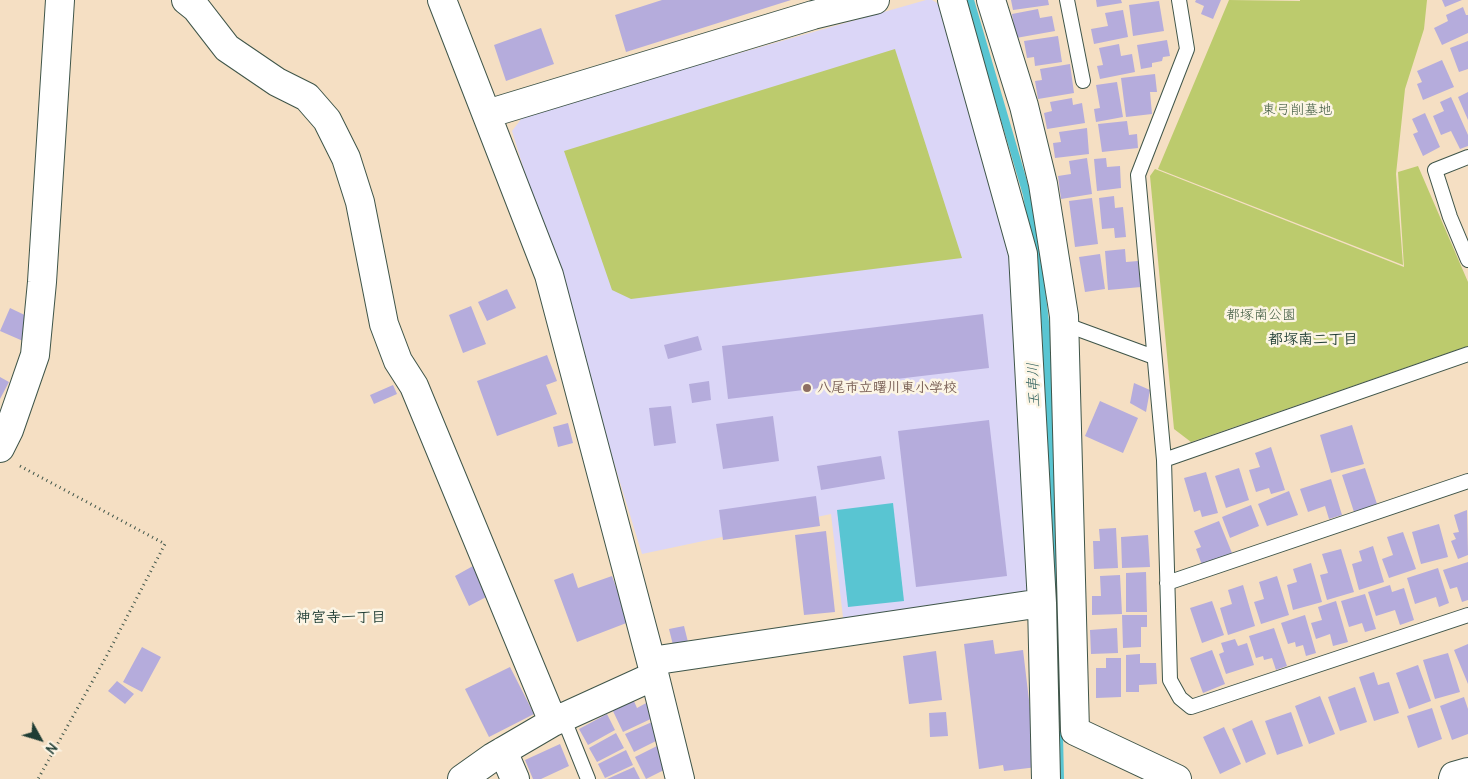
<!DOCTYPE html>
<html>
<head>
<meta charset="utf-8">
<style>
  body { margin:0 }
  #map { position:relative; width:1468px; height:779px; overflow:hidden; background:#f5dfc3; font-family:Delius,sans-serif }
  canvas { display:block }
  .north { position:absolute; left:15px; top:714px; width:50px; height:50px; -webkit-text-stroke:4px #fcf5e5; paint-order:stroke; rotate:129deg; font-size:14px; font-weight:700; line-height:20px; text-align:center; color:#1f3d34 }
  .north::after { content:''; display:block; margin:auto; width:18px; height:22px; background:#1f3d34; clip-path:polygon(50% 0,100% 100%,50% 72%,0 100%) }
</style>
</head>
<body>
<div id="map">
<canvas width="1468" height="779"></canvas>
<div class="north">N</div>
</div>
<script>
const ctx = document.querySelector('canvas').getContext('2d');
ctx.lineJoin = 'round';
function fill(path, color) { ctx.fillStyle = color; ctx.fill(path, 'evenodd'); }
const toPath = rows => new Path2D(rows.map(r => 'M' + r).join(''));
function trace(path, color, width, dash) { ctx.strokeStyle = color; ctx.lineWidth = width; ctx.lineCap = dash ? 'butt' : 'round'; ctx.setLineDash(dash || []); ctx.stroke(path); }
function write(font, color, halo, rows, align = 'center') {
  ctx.font = font + ' Delius,"Klee One",sans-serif'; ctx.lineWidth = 5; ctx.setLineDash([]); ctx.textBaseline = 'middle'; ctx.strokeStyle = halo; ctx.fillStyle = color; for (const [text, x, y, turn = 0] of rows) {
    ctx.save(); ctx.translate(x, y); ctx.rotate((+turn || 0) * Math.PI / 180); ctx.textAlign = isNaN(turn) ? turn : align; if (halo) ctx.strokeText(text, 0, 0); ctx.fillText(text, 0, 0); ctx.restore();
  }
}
const built = toPath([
  [926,0,932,0,947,9,1016,263,1033,583,1020,600,844,626,831,514,642,554,512,131,525,114]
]);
const green = toPath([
  [1229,0,1300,1,1300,0,1427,0,1424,29,1405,89,1396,174,1403,265,1158,169],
  [895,49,962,258,631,299,612,290,564,151],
  [1418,166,1468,282,1468,346,1191,442,1174,429,1150,176,1155,169,1404,267,1398,172]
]);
const water = toPath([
  [893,503,904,601,848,607,837,510]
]);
const stream = toPath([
  [970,0,1027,195,1036,247,1046,330,1055,588],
  [1059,735,1060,779]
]);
const building = toPath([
  [662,0,791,0,626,52,615,15],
  [1011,0,1048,0,1049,5,1013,10],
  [1096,0,1121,0,1122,3,1097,7],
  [1196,0,1221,0,1213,19,1201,14,1204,6,1195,2],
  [1442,0,1462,0,1445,7],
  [1159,1,1164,31,1133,36,1129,5],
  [1463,7,1466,15,1468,15,1468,33,1442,45,1434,28,1448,21,1446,15],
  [1038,9,1040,18,1052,16,1055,31,1016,38,1012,14],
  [1123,10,1128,37,1094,44,1091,29,1108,26,1105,13],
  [541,28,554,64,506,81,494,45],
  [1058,36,1062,62,1035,66,1034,57,1027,58,1024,41],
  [1167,40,1170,56,1163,57,1162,61,1152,63,1152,67,1141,69,1137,45],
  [1468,41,1468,69,1459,72,1450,48],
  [1119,44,1121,56,1132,54,1135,72,1100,79,1097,66,1103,65,1099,48],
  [1442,60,1454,87,1423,100,1417,84,1422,82,1417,71],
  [1070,64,1074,93,1038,99,1035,81,1042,80,1040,69],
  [1155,74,1157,92,1150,92,1152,114,1126,117,1121,78],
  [1117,82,1123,117,1096,122,1094,109,1100,108,1096,85],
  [1468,92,1468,120,1458,97],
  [1451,97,1468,135,1468,146,1460,149,1451,131,1441,135,1433,116,1444,111,1440,102],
  [1072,98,1073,105,1082,103,1085,123,1047,129,1044,113,1052,111,1050,102],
  [1425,113,1440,147,1423,156,1413,134,1418,132,1412,119],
  [1127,121,1129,135,1137,134,1138,148,1102,152,1098,124],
  [1087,128,1089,154,1055,158,1053,143,1061,142,1059,132],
  [1087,158,1092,194,1061,199,1058,176,1071,174,1069,161],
  [1106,158,1107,167,1120,166,1121,188,1097,191,1094,159],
  [1114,196,1115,208,1123,207,1126,237,1115,238,1114,228,1102,229,1099,198],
  [1092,198,1098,244,1075,247,1069,201],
  [1125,249,1126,262,1138,261,1141,287,1108,290,1105,251],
  [1100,254,1105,289,1085,292,1079,257],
  [507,289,516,308,487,321,478,302],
  [471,306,486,344,463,353,449,315],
  [10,308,33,319,23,341,0,331],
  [983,314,989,368,728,399,722,346],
  [698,336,702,350,668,359,664,345],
  [547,355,557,381,546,385,557,414,497,436,477,381],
  [0,377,9,382,0,399],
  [709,381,711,400,692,403,689,384],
  [1134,383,1150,390,1146,412,1130,403],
  [393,385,397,394,374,404,370,395],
  [1100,401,1138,418,1123,453,1085,436],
  [671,406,676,443,654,446,649,408],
  [773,416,779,461,723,469,716,424],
  [989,420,1007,576,916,587,898,431],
  [568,423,573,443,558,447,553,427],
  [1352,425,1364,464,1331,473,1320,435],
  [1271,447,1285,490,1271,494,1269,488,1256,492,1249,470,1260,467,1255,453],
  [881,456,885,479,821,490,817,466],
  [1239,468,1249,500,1226,508,1215,476],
  [1365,468,1377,504,1354,512,1342,475],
  [1206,472,1218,513,1202,517,1200,510,1194,512,1184,478],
  [1331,479,1342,515,1329,519,1325,506,1308,512,1300,489],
  [1289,491,1298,515,1267,526,1258,504],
  [816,496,820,526,723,540,719,510],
  [1251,505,1259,526,1230,538,1222,517],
  [1467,510,1468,555,1458,559,1451,541,1456,539,1453,533,1459,532,1454,515],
  [1219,521,1232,553,1202,565,1196,549,1201,547,1194,531],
  [1439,524,1448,557,1421,564,1412,532],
  [1116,528,1118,568,1094,569,1093,541,1100,541,1099,529],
  [826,531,835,612,804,615,795,535],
  [1403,532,1416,569,1389,578,1382,559,1393,555,1387,537],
  [1148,535,1150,567,1122,568,1121,537],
  [1373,546,1384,582,1359,590,1352,564,1362,561,1359,551],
  [1341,549,1354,592,1327,600,1320,575,1328,573,1322,554],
  [1468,562,1468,600,1462,602,1457,587,1450,589,1443,570],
  [1311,563,1322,602,1293,610,1287,585,1297,582,1293,569],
  [473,566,488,596,469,606,455,576],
  [1438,568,1449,603,1439,607,1436,597,1415,604,1407,578],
  [1146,572,1147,612,1126,612,1126,573],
  [573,573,578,588,612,576,629,622,577,642,554,580],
  [1120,575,1122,614,1092,615,1092,596,1101,596,1100,576],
  [1277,576,1289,615,1261,624,1254,602,1264,599,1259,582],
  [1243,585,1255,626,1228,635,1220,608,1232,604,1228,590],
  [1390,585,1392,592,1404,588,1414,620,1400,625,1395,610,1376,616,1368,592],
  [1365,594,1376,629,1365,632,1362,623,1349,627,1341,601],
  [1212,601,1224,635,1202,643,1190,608],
  [1336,601,1348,642,1333,646,1330,634,1316,639,1311,623,1322,620,1318,607],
  [1122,615,1147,615,1147,627,1141,627,1141,647,1123,648],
  [1305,615,1316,653,1306,656,1303,645,1296,647,1295,642,1288,644,1281,623],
  [684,626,688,642,673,645,669,629],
  [1117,628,1118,653,1091,654,1090,630],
  [1274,628,1287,666,1276,670,1272,658,1264,660,1263,656,1256,658,1249,636],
  [1235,639,1238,646,1247,643,1254,665,1226,674,1219,654,1224,652,1221,643],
  [993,640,995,654,1023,650,1037,767,1004,771,1003,765,979,769,964,644],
  [1468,644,1468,684,1454,650],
  [142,647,161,657,142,692,123,682],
  [1212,650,1225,684,1203,693,1190,658],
  [936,651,942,700,909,704,903,656],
  [1448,653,1460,692,1435,699,1423,660],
  [1140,654,1140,663,1156,663,1157,684,1139,685,1139,692,1126,692,1126,655],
  [1106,658,1121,658,1121,697,1096,698,1096,668,1106,668],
  [1418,665,1431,701,1409,709,1396,673],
  [510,667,534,714,489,737,465,689],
  [1374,672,1378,685,1389,682,1399,713,1374,721,1359,677],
  [117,681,134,694,125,704,108,691],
  [1355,687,1367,722,1340,731,1328,697],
  [1320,696,1335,734,1309,744,1295,706],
  [1464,697,1468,709,1468,734,1452,740,1440,706],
  [633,699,637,708,648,702,655,717,623,732,612,709],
  [1432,708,1442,739,1418,748,1407,716],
  [946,712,948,736,930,737,929,713],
  [1291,712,1303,746,1277,755,1265,721],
  [607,714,615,730,588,745,579,729],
  [1252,720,1266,754,1246,763,1232,729],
  [652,722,660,739,634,752,625,734],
  [1224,727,1241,764,1220,774,1203,737],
  [616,733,624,748,597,762,589,748],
  [560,744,569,766,541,779,533,779,525,760],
  [661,744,666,769,646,779,635,757],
  [626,750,633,765,605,778,598,764],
  [634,767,640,779,607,779]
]);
const path = toPath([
  [20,466,165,544,106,657,38,779]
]);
const service = toPath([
  [1067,0,1083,81],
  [1179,0,1187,49,1138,175,1164,460,1170,680,1180,698,1191,707,1468,615],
  [1468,157,1435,170,1450,217,1468,260],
  [1064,324,1154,357],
  [1164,460,1468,354],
  [1167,583,1468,481],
  [563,717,588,779]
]);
const minor = toPath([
  [186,0,196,8,227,48,277,82,307,97,327,120,346,158,360,202,384,324,398,361,414,386,553,722],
  [442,0,549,275,651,661,680,779],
  [952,0,1023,254,1042,603,1046,779],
  [991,0,1024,106,1043,184,1064,316,1075,731,1177,779],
  [487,114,813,15,875,0],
  [0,448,9,430,35,355,42,282,60,0],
  [651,661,1042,603],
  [503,751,515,779],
  [462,779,493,757,553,722,654,676]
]);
const tertiary = toPath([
  [1453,779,1454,776,1468,772]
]);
const markers = [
  [807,388,5,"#8d6e63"]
];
const parkNames = [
  ["東弓削墓地",1297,110],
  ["都塚南公園",1261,315]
];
const educationNames = [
  ["八尾市立曙川東小学校",817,388]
];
const neighbourhoodNames = [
  ["都塚南二丁目",1313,340],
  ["神宮寺一丁目",341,618]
];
const waterNames = [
  ["玉串川",1034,385,-92]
];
fill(built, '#dbd6f7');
fill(green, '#bccb6d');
fill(water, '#59c5d2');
trace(stream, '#59c5d2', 8);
fill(building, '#b5acdc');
trace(service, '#3f5549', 16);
trace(minor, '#3f5549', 30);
trace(tertiary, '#3f5549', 30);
trace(path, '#3f5549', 3, [1, 4]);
trace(service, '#fff', 14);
trace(minor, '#fff', 28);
trace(tertiary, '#fff', 28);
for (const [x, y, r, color] of markers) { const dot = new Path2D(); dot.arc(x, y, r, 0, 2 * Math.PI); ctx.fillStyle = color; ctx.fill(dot); trace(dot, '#fcf5e5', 2); }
write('14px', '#3e593f', '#fcf5e5', parkNames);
write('bold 14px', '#785e54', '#fcf5e5', educationNames, 'left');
write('bold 15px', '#1f3d34', '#fcf5e5', neighbourhoodNames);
write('italic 15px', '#2e5f5c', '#fcf5e5', waterNames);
</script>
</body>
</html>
